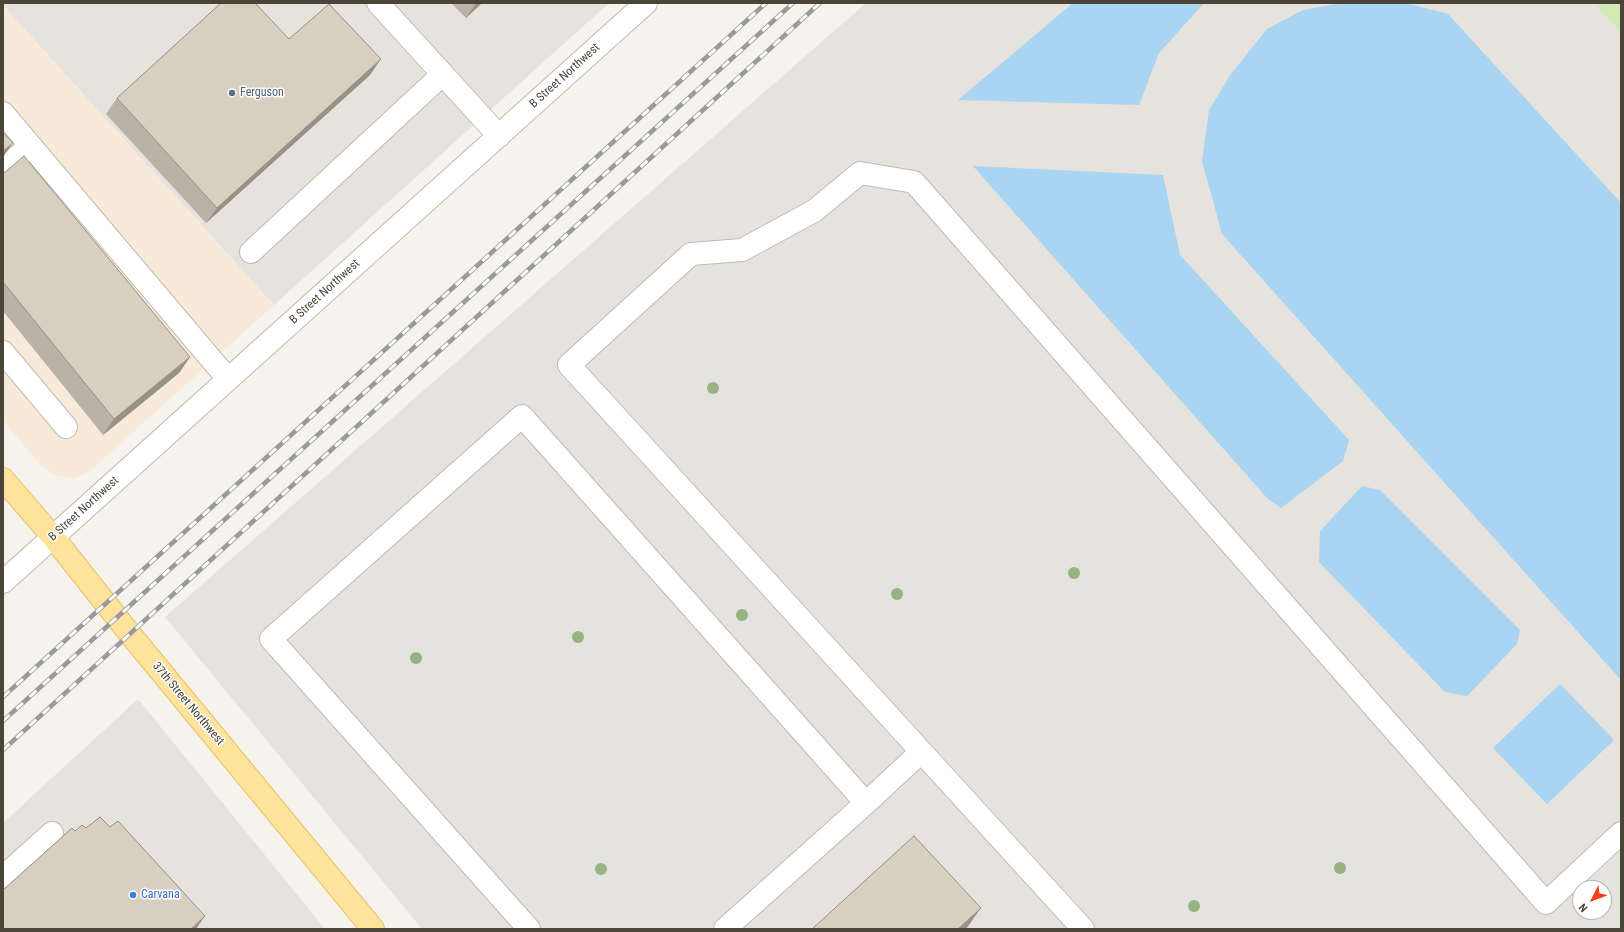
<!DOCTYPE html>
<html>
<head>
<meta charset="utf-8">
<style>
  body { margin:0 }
  #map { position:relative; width:1624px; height:932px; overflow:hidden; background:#f6f3ec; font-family:"Roboto Condensed",sans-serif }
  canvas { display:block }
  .frame { position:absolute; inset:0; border:4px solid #4b4439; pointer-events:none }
  .north { position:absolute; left:1572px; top:880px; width:40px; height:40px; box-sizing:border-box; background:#fff; border:1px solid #b7b4b0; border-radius:50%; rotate:228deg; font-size:11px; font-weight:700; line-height:16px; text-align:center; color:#4b4439 }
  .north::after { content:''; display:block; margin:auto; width:14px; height:18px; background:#fc3f1d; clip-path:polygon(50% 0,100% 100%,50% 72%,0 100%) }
</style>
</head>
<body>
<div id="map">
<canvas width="1624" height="932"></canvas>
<div class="frame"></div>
<div class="north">N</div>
</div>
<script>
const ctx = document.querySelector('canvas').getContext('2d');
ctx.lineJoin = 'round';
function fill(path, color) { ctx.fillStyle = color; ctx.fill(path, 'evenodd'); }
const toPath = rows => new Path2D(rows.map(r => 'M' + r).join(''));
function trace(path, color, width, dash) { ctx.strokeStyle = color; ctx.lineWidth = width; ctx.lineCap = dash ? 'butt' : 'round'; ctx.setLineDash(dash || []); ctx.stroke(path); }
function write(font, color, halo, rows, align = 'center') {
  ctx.font = font + ' "Roboto Condensed",sans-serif'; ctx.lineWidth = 3; ctx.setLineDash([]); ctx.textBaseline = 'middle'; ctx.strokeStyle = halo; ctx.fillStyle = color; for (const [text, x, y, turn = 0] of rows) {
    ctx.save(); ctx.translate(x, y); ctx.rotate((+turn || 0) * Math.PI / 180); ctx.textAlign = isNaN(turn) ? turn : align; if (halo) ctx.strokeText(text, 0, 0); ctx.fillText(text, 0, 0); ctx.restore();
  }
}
const commercial = toPath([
  [3,5,274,305,89,472,74,479,58,476,42,467,3,420]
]);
const industrial = toPath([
  [3,3,609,3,274,305,3,5],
  [866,3,1594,3,1621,33,1621,929,422,929,165,617],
  [1580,888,1604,888,1604,912,1580,912],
  [138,699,325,929,3,929,3,823]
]);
const green = toPath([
  [1594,3,1621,3,1621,33]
]);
const parking = toPath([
  [860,149,915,205,941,181,1551,855,1621,788,1621,929,1030,929,905,793,747,929,494,929,247,644,753,161,796,208],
  [1580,888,1604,888,1604,912,1580,912]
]);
const water = toPath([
  [1073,3,1204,3,1159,53,1139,105,958,100],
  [1343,3,1406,3,1448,14,1621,203,1621,680,1222,234,1202,161,1209,110,1231,74,1267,29,1303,10],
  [973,166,1163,175,1180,255,1349,440,1343,461,1281,508,1268,499],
  [1362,486,1380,490,1520,630,1517,644,1467,696,1445,692,1319,562,1320,531],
  [1560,684,1614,740,1547,804,1493,748]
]);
const minor = toPath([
  [378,3,499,136],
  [3,113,228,379],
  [3,168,31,146],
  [251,252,443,74],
  [3,352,66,427],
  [3,582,646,3],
  [3,877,52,833],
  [529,929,271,639,522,416,866,803],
  [725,929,866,803,921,752],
  [1083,929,569,365,691,254,742,250,814,211,860,173,914,182,1546,903,1621,833]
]);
const major = toPath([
  [3,479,53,537,130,634,373,929]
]);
const rail = toPath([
  [3,697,766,3],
  [3,721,793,3],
  [3,750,820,3]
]);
const trees = [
  [713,388],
  [1074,573],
  [897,594],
  [742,615],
  [578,637],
  [416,658],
  [1340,868],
  [601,869],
  [1194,906]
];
const wall = toPath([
  [451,3,482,3,466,18],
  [289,39,370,75,206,223,106,114,117,98],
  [3,174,190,357,179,373,103,435,3,311]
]);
const shadedWall = toPath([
  [476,3,482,3,466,18],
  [381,59,370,75,206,223,217,208],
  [13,143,3,157,3,151],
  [190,357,179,373,103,435,114,419],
  [981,908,966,929,958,929],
  [205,916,196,929,191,929]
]);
const building = toPath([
  [221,3,255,3,289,39,329,4,381,59,217,208,117,98,221,3],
  [3,132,13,143,3,151,3,132],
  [24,156,190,357,114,419,3,282,3,174,24,156],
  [100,817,110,827,118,821,205,916,191,929,3,929,3,890,72,828,75,831,82,825,86,828,100,817],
  [914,836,981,908,958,929,812,929,914,836]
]);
const markers = [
  [232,93,4,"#5c6f8a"],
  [133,895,4,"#3f7fe0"]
];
const streetNames = [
  ["B Street Northwest",565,76,-42],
  ["B Street Northwest",325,292,-42],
  ["B Street Northwest",84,509,-42],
  ["37th Street Northwest",188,704,50]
];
const serviceNames = [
  ["Ferguson",240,93]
];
const shopNames = [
  ["Carvana",141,895]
];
fill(commercial, '#f7ead8');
fill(industrial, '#e6e2dd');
fill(green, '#d2eab5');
fill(parking, '#e5e3e0');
fill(water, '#a9d4f2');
trace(minor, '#c2bbae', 24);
trace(major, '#e6c16a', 24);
trace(minor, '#fff', 22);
trace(major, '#ffe39c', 22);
trace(rail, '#9a9a9a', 4.5);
trace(rail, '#fff', 3, [9]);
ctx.fillStyle = '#97b381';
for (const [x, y] of trees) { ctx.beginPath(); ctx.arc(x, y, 6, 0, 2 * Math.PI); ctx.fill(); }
fill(wall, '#bab2a6');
fill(shadedWall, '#979187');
fill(building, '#d8cfc1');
trace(building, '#979187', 1);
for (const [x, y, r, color] of markers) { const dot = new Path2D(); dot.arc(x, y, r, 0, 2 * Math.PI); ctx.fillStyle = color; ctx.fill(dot); trace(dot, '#fff', 1.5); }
write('12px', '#4b4439', '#fff', streetNames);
write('12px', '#4e5e75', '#fff', serviceNames, 'left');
write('12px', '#366cbe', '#fff', shopNames, 'left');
</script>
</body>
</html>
